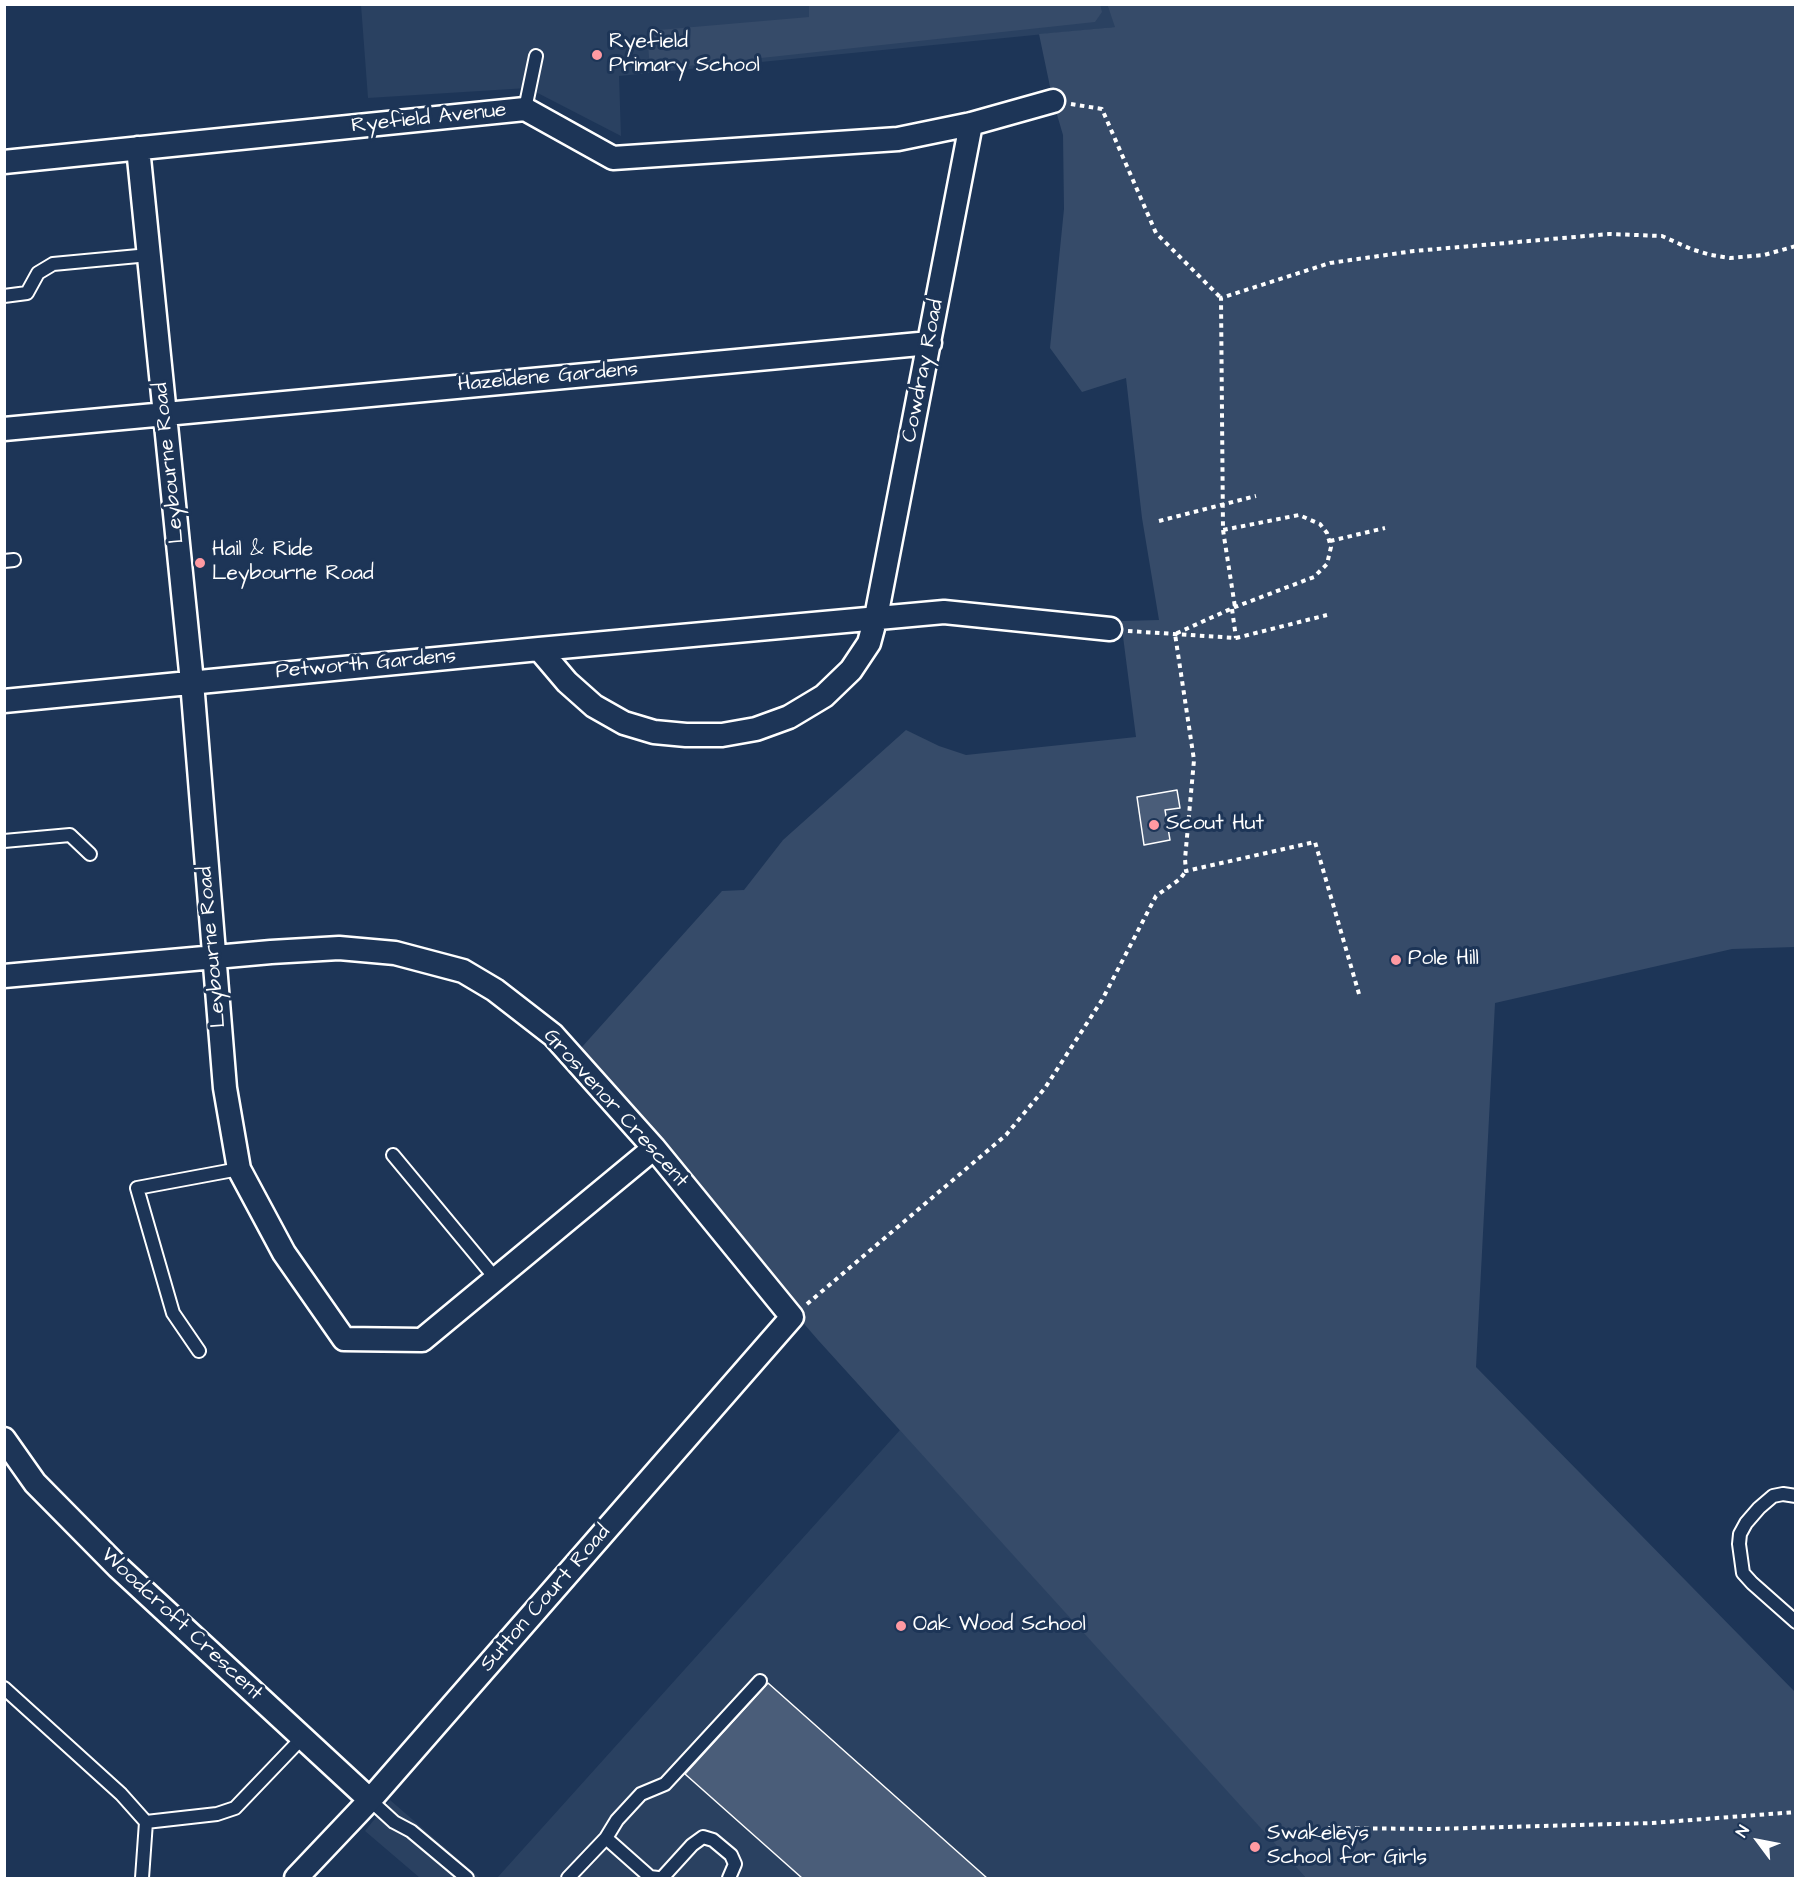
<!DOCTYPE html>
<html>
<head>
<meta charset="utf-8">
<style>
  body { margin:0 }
  #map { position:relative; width:1800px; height:1883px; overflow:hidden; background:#1d3557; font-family:"Architects Daughter",sans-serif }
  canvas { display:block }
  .frame { position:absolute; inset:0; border:6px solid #fff; pointer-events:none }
  .north { position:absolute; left:1728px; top:1811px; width:60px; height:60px; -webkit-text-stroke:4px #1d3557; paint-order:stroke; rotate:302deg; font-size:16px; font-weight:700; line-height:24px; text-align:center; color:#fff }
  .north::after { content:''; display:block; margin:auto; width:21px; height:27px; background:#fff; clip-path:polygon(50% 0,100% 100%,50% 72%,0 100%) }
</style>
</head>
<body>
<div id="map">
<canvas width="1800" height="1883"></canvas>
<div class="frame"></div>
<div class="north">N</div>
</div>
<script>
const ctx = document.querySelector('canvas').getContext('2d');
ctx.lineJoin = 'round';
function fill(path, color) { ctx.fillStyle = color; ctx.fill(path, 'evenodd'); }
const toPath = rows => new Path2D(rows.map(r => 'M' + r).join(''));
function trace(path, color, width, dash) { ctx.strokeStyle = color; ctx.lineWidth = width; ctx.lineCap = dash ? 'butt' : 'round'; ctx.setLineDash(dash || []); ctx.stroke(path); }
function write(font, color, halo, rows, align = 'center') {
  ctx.font = font + ' "Architects Daughter",sans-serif'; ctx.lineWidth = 6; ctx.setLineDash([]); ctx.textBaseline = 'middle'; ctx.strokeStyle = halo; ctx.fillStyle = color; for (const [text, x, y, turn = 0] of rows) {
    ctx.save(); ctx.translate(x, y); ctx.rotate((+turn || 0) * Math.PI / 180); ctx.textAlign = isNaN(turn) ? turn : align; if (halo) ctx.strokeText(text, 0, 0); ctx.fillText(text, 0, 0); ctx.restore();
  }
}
const built = toPath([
  [1107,4,1116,27,619,76,621,136,528,88,368,98,361,5],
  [900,1430,1255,1821,1306,1878,497,1878],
  [390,1800,480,1878,420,1878,365,1831]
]);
const green = toPath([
  [809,4,1100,4,1102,12,1095,22,650,70,647,31,809,17],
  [1107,4,1795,5,1795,947,1732,949,1495,1003,1476,1367,1795,1692,1795,1878,1306,1878,818,1340,573,1057,722,891,744,890,783,840,906,730,939,746,966,755,1136,737,1121,621,1159,620,1142,518,1126,378,1082,392,1050,348,1064,209,1063,135,1053,101,1039,34,1115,27]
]);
const building = toPath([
  [1177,790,1180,808,1165,810,1170,840,1144,845,1137,797,1177,790],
  [768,1683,987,1878,802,1878,685,1774,768,1683]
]);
const path = toPath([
  [1071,104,1102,109,1156,233,1221,298],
  [1159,521,1256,496],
  [1223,530,1235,607],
  [1330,541,1385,528],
  [1232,609,1236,638],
  [1128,631,1236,638,1327,615],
  [1359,994,1315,842,1186,871,1185,859,1194,760,1175,634,1235,607,1314,577,1327,564,1331,547,1327,533,1320,524,1299,515,1223,530,1221,298,1330,263,1414,251,1609,234,1662,236,1691,249,1711,255,1730,258,1764,255,1796,246],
  [807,1304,1006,1135,1045,1088,1102,1000,1156,896,1180,879,1186,871],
  [1328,1828,1435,1829,1652,1823,1796,1812]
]);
const service = toPath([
  [525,109,536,56],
  [4,296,27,293,38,273,53,264,149,255],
  [4,561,14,560],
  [4,841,70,835,90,854],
  [393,1155,496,1279],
  [199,1351,173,1313,137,1188,239,1169],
  [1796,1496,1783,1494,1773,1496,1759,1508,1746,1523,1740,1534,1739,1544,1743,1573,1752,1583,1796,1622],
  [4,1688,121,1794,146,1822,142,1878],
  [370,1800,394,1822,411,1831,467,1878],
  [146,1822,217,1814,235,1808,302,1738],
  [606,1838,650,1877,658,1878],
  [568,1878,606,1838,617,1820,641,1794,665,1784,760,1681],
  [662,1878,692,1845,703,1837,713,1840,731,1855,735,1864,729,1878]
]);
const minor = toPath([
  [138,148,192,682,225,1088,239,1169,284,1253,344,1339,422,1340,654,1148],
  [4,162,525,109,613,158,898,139,971,124,1053,101],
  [4,429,930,343],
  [539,649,567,682,594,706,624,723,654,732,686,735,722,735,756,729,789,717,824,696,851,670,869,643,876,617,971,124],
  [4,701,539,649,944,612,1110,629],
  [4,976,271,952,339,948,395,953,463,971,495,990,553,1035,654,1148,792,1317,370,1800,296,1878],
  [4,1439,35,1483,118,1567,370,1800]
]);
const markers = [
  [597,55,6,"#ff9aa2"],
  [200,563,6,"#ff9aa2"],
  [1154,825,6,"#ff9aa2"],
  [1396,960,6,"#ff9aa2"],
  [901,1626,6,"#ff9aa2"],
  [1255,1847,6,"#ff9aa2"]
];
const poiNames = [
  ["Ryefield",609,43],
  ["Primary School",609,67],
  ["Hail & Ride",212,551],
  ["Leybourne Road",212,575],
  ["Scout Hut",1166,825],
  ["Pole Hill",1408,960],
  ["Oak Wood School",913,1626],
  ["Swakeleys",1267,1835],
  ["School for Girls",1267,1859]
];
const streetNames = [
  ["Ryefield Avenue",429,119,-6],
  ["Cowdray Road",924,371,-79],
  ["Hazeldene Gardens",548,378,-5],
  ["Leybourne Road",170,463,-96],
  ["Petworth Gardens",366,665,-5],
  ["Leybourne Road",213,947,-95],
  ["Grosvenor Crescent",615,1109,48],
  ["Sutton Court Road",546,1599,-49],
  ["Woodcroft Crescent",181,1625,43]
];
fill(built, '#2a4161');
fill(green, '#364b69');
fill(building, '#4a5d79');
trace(building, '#fff', 1.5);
trace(service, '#fff', 16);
trace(minor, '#fff', 27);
trace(path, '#fff', 4, [4.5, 4.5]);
trace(service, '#1d3557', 12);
trace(minor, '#1d3557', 22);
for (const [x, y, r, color] of markers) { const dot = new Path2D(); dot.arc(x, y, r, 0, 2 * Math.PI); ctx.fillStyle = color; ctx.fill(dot); trace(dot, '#1d3557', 2); }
write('21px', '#fff', '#1d3557', poiNames, 'left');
write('21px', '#fff', '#1d3557', streetNames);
</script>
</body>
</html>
